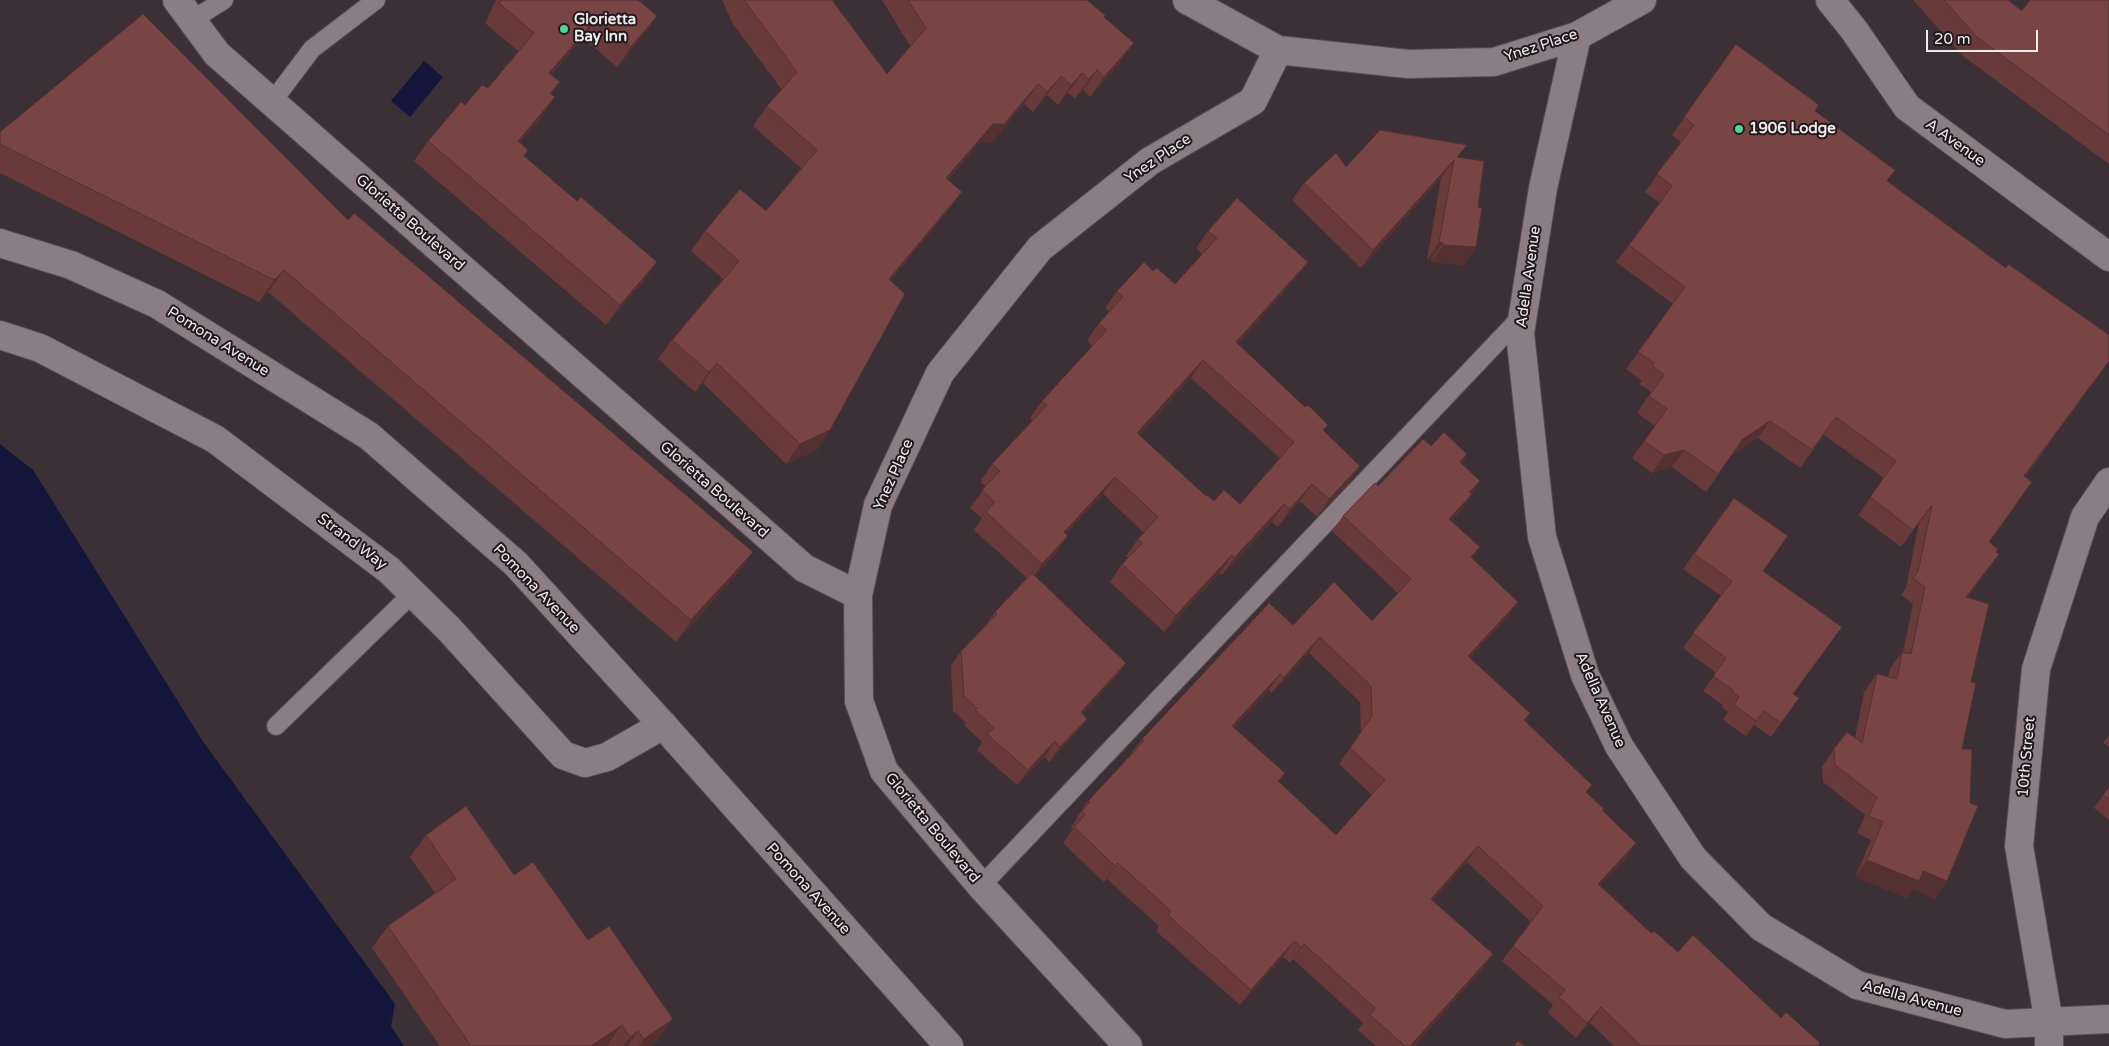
<!DOCTYPE html>
<html>
<head>
<meta charset="utf-8">
<style>
  body { margin:0 }
  #map { position:relative; width:2109px; height:1046px; overflow:hidden; background:#3b3035; font-family:"Varela Round",sans-serif }
  canvas { display:block }
  .scale { position:absolute; left:1926px; top:30px; width:112px; height:22px; box-sizing:border-box; border:2px solid #f2ebee; border-top:0; padding-left:6px; font-size:15px; line-height:18px; white-space:nowrap; color:#f2ebee; -webkit-text-stroke:4px #1f191c; paint-order:stroke }
</style>
</head>
<body>
<div id="map">
<canvas width="2109" height="1046"></canvas>
<div class="scale">20 m</div>
</div>
<script>
const ctx = document.querySelector('canvas').getContext('2d');
ctx.lineJoin = 'round';
function fill(path, color) { ctx.fillStyle = color; ctx.fill(path, 'evenodd'); }
const toPath = rows => new Path2D(rows.map(r => 'M' + r).join(''));
function trace(path, color, width, dash) { ctx.strokeStyle = color; ctx.lineWidth = width; ctx.lineCap = dash ? 'butt' : 'round'; ctx.setLineDash(dash || []); ctx.stroke(path); }
function write(font, color, halo, rows, align = 'center') {
  ctx.font = font + ' "Varela Round",sans-serif'; ctx.lineWidth = 4; ctx.setLineDash([]); ctx.textBaseline = 'middle'; ctx.strokeStyle = halo; ctx.fillStyle = color; for (const [text, x, y, turn = 0] of rows) {
    ctx.save(); ctx.translate(x, y); ctx.rotate((+turn || 0) * Math.PI / 180); ctx.textAlign = isNaN(turn) ? turn : align; if (halo) ctx.strokeText(text, 0, 0); ctx.fillText(text, 0, 0); ctx.restore();
  }
}
const water = toPath([
  [424,61,443,77,410,117,391,101],
  [0,444,33,470,204,743,395,1004,391,1026,404,1046,0,1046]
]);
const lane = toPath([
  [192,20,224,0],
  [272,102,312,49,376,0],
  [276,726,413,593],
  [981,886,1522,316]
]);
const street = toPath([
  [177,0,217,54,754,524,804,568,858,595],
  [1830,0,1854,30,1907,107,2109,257],
  [0,335,40,348,215,439,389,570,448,628,563,755,585,763,607,757,663,725]
]);
const secondary = toPath([
  [1187,0,1278,50,1408,64,1494,62,1577,36,1642,0],
  [1577,36,1543,188,1520,333,1542,537,1585,675,1619,746,1693,858,1761,927,1857,985,2005,1024,2109,1019],
  [0,243,71,265,157,304,369,436,516,564,663,725,949,1046],
  [1128,1046,981,886,884,771,859,701,858,595,878,505,940,373,1040,248,1150,161,1253,101,1278,50],
  [2049,1046,2049,1023,2019,846,2036,669,2085,517,2109,482]
]);
const wall = toPath([
  [496,0,638,0,657,16,643,36,617,67,583,38,551,75,560,82,551,94,541,118,520,142,528,150,524,156,577,201,657,262,643,282,606,325,414,161,428,141,465,105,488,88,518,51,485,23],
  [722,0,832,0,887,74,910,46,882,0,1087,0,1104,18,1120,63,1090,97,1083,90,1075,98,1068,93,1058,105,1047,95,1033,112,1024,104,991,143,979,143,948,180,962,192,948,211,890,281,830,430,817,450,786,464,703,383,695,392,658,359,672,340,723,279,691,251,705,231,766,211,801,168,753,126,767,106,782,90,733,24],
  [1913,0,2008,0,2022,11,2109,0,2109,164,1963,56],
  [1736,44,1815,111,1887,181,2006,268,2109,335,2109,361,2025,477,2020,499,1989,542,1999,554,1967,598,1971,682,1947,881,1935,899,1913,889,1907,898,1855,877,1871,840,1857,833,1865,815,1823,782,1822,767,1834,749,1855,738,1864,692,1877,674,1888,677,1890,669,1902,652,1903,652,1913,604,1901,595,1906,588,1919,522,1901,547,1858,515,1884,478,1824,435,1800,468,1758,438,1731,456,1706,492,1672,467,1652,473,1632,458,1655,426,1637,413,1651,392,1639,384,1642,381,1626,369,1673,304,1616,262,1660,203,1645,192,1681,142,1672,135],
  [0,132,348,220,753,552,738,573,676,642,268,292,259,302,0,173],
  [1459,157,1464,265,1431,262,1431,260,1427,260,1441,178,1361,268,1292,200,1304,183],
  [1208,231,1308,262,1295,279,1238,344,1324,431,1360,466,1348,484,1317,517,1300,501,1278,527,1272,522,1222,575,1220,573,1164,632,1110,582,1122,564,1128,558,1126,556,1138,539,1144,533,1103,494,1066,534,1056,553,1035,576,1126,663,1115,678,1082,714,1087,719,1076,734,1049,762,1045,757,1017,785,977,750,982,742,964,725,966,723,953,711,951,666,961,651,985,626,995,612,1027,578,974,530,982,518,970,508,986,486,980,482,992,464,1032,421,1030,418,1042,401,1092,346,1087,340,1099,323,1109,312,1105,308,1117,291,1153,271,1175,284,1202,254,1196,248],
  [1191,378,1280,458,1240,504,1214,501,1206,496,1139,435],
  [1431,446,1467,454,1461,463,1471,494,1472,494,1461,510,1451,521,1480,547,1472,559,1518,602,1507,617,1470,658,1602,811,1636,843,1625,859,1600,885,1651,933,1678,952,1781,1018,1820,1043,1818,1046,1614,1046,1590,1023,1576,1038,1548,1013,1553,1005,1502,961,1531,922,1467,862,1432,901,1493,954,1482,970,1414,1046,1376,1046,1358,1030,1363,1023,1293,959,1290,963,1283,957,1240,1005,1156,931,1159,926,1107,879,1104,882,1063,843,1073,829,1071,827,1078,817,1077,817,1088,801,1130,755,1142,739,1293,625,1372,621,1398,593,1332,531,1343,516,1378,486],
  [1309,653,1360,702,1361,732,1339,764,1372,795,1336,835,1279,782,1234,728,1269,690,1272,693],
  [1734,498,1763,571,1794,695,1799,698,1771,737,1754,725,1746,736,1723,720,1728,712,1722,707,1723,705,1703,691,1716,673,1683,648,1721,596,1683,569],
  [2109,735,2109,747,2103,743],
  [2109,787,2109,820,2094,808],
  [426,835,514,875,588,940,673,1019,657,1041,650,1046,440,1046,372,948,388,926,435,893,410,857]
]);
const shadedWall = toPath([
  [657,16,643,36,617,67,631,47],
  [597,18,583,38,535,93,549,73],
  [1134,43,1120,63,1090,97,1104,77],
  [1097,70,1083,90,1075,98,1089,79],
  [1082,73,1068,93,1058,105,1071,85],
  [1061,76,1047,95,1033,112,1047,92],
  [1038,84,1024,104,991,143,979,143,932,198,946,178,993,124],
  [555,97,541,118,504,161,518,141],
  [1467,145,1455,162,1457,157],
  [1454,160,1441,178,1361,268,1373,250],
  [962,192,948,211,875,299,889,279],
  [1439,242,1443,243,1431,260,1427,260],
  [1443,245,1476,247,1464,265,1431,262],
  [657,262,643,282,606,325,620,305],
  [1308,262,1295,279,1224,360,1236,342],
  [284,270,268,292,259,302,274,280],
  [1203,360,1191,378,1125,450,1137,433],
  [2109,361,2012,494,2024,476],
  [717,363,703,383,695,392,709,372],
  [1770,421,1758,438,1730,456,1743,439],
  [830,430,817,450,786,464,800,444],
  [1684,450,1672,467,1652,473,1664,455],
  [1360,466,1348,484,1317,517,1329,499],
  [1115,477,1103,494,1052,550,1064,532],
  [1480,481,1469,497,1469,492],
  [1312,484,1300,501,1278,527,1290,509],
  [1472,494,1461,510,1438,534,1449,519],
  [1284,504,1272,522,1222,575,1234,558],
  [1068,536,1056,553,1030,581,1042,564],
  [1480,547,1469,563,1471,557],
  [753,552,738,573,676,642,691,620],
  [1999,554,1986,571,1954,615,1966,597],
  [1232,555,1220,573,1164,632,1176,615],
  [1518,602,1507,617,1457,672,1468,656],
  [1320,637,1309,653,1272,693,1284,677],
  [1126,663,1115,678,1070,728,1081,712],
  [1280,674,1269,690,1221,742,1232,726],
  [1087,719,1076,734,1049,762,1060,747],
  [1055,741,1045,757,1017,785,1028,770],
  [1636,843,1625,859,1587,899,1598,884],
  [1478,846,1467,862,1420,915,1431,899],
  [1867,860,1923,871,1947,881,1935,899,1913,889,1907,898,1855,877],
  [1118,863,1107,879,1104,882,1115,866],
  [1294,941,1283,957,1240,1005,1251,990],
  [1304,944,1293,959,1290,963,1301,947],
  [1493,954,1482,970,1414,1046,1410,1046],
  [1601,1007,1590,1023,1576,1038,1587,1023],
  [673,1019,657,1041,650,1046,639,1046,644,1039],
  [622,1025,607,1046,591,1046],
  [638,1031,628,1046,623,1046,630,1037]
]);
const building = toPath([
  [501,0,638,0,657,16,631,47,597,18,549,73,560,82,550,93,555,97,518,141,528,150,524,156,577,201,581,197,657,262,620,305,428,141,461,102,465,105,482,85,488,88,534,33,499,3,501,0],
  [745,0,832,0,887,74,926,28,908,0,1087,0,1106,16,1104,17,1134,43,1104,77,1097,70,1089,79,1082,73,1071,85,1061,76,1047,92,1038,84,1004,124,993,124,946,178,962,192,889,279,905,294,830,430,800,444,717,363,709,372,672,340,739,261,705,231,740,189,766,211,817,150,767,106,797,72,747,4,745,0],
  [1944,0,2008,0,2022,11,2030,0,2109,0,2109,135,1977,37,1944,0],
  [143,14,348,220,354,213,753,552,691,620,284,270,274,280,0,144,0,132,143,14],
  [1736,44,1819,105,1815,111,1895,170,1887,181,2006,268,2008,264,2109,335,2109,361,2024,476,2032,482,1989,542,1998,549,1996,552,1999,554,1966,597,1989,604,1971,682,1976,683,1962,749,1972,749,1970,803,1978,806,1947,881,1923,871,1919,881,1867,860,1883,822,1869,816,1877,797,1835,765,1834,749,1847,732,1862,743,1877,674,1897,679,1902,652,1911,654,1925,587,1913,578,1918,572,1932,505,1913,530,1870,497,1896,461,1836,417,1812,450,1770,421,1743,439,1718,474,1684,450,1664,455,1644,441,1667,409,1649,396,1664,375,1652,366,1654,363,1638,352,1685,287,1629,245,1672,186,1657,174,1694,125,1684,117,1736,44],
  [1380,130,1467,145,1457,157,1484,161,1478,207,1482,208,1476,247,1443,245,1443,243,1439,242,1454,160,1373,250,1304,183,1336,153,1346,167,1380,130],
  [1237,198,1308,262,1236,342,1305,407,1308,405,1328,425,1323,430,1360,466,1329,499,1312,484,1290,509,1284,504,1234,558,1232,555,1176,615,1122,564,1143,543,1138,539,1158,517,1115,477,1064,532,1068,536,1042,564,986,512,995,502,982,490,1000,471,992,464,1047,405,1042,401,1107,330,1099,323,1123,297,1117,291,1144,262,1153,271,1157,268,1175,284,1217,238,1208,231,1237,198],
  [1203,360,1294,442,1240,504,1224,490,1214,501,1207,495,1206,496,1137,433,1203,360],
  [1444,432,1467,454,1460,462,1480,481,1469,492,1472,494,1449,519,1480,547,1471,557,1518,602,1468,656,1530,713,1524,720,1592,785,1586,792,1604,809,1602,810,1636,843,1598,884,1651,933,1654,931,1678,952,1693,935,1781,1018,1786,1012,1820,1043,1818,1046,1641,1046,1601,1007,1587,1023,1559,997,1565,990,1513,946,1543,906,1478,846,1431,899,1493,954,1410,1046,1405,1046,1370,1015,1375,1008,1304,944,1301,947,1294,941,1251,990,1168,915,1171,911,1118,863,1115,866,1074,827,1085,815,1082,811,1090,802,1088,801,1144,741,1142,739,1269,603,1293,625,1334,582,1372,621,1411,579,1343,516,1375,483,1378,486,1423,439,1431,446,1444,432],
  [1320,637,1371,686,1372,716,1350,748,1385,780,1336,835,1278,781,1285,773,1232,726,1280,674,1284,677,1320,637],
  [1734,498,1788,536,1763,571,1842,627,1793,694,1799,698,1781,723,1764,711,1756,721,1734,705,1739,697,1732,692,1734,691,1713,676,1726,658,1693,633,1732,581,1694,554,1734,498],
  [1032,573,1126,663,1081,712,1087,719,1060,747,1055,741,1028,770,987,734,994,728,975,710,977,708,964,696,961,651,997,614,995,612,1032,573],
  [2109,787,2109,799,2103,795,2109,787],
  [466,806,514,875,533,862,588,940,609,926,673,1019,644,1039,638,1031,630,1037,622,1025,591,1046,471,1046,388,926,456,879,426,835,466,806],
  [1518,1041,1525,1046,1514,1046,1518,1041]
]);
const markers = [
  [564,29,5,"#50d398"],
  [1739,129,5,"#50d398"]
];
const poiNames = [
  ["Glorietta",574,20],
  ["Bay Inn",574,37],
  ["1906 Lodge",1749,129]
];
const streetNames = [
  ["Ynez Place",1541,46,-18],
  ["A Avenue",1955,143,36],
  ["Ynez Place",1158,159,-34],
  ["Glorietta Boulevard",410,223,41],
  ["Adella Avenue",1529,277,-82],
  ["Pomona Avenue",218,342,32],
  ["Ynez Place",894,475,-66],
  ["Glorietta Boulevard",714,490,41],
  ["Strand Way",352,542,37],
  ["Pomona Avenue",536,589,46],
  ["Adella Avenue",1600,700,66],
  ["10th Street",2027,757,-85],
  ["Glorietta Boulevard",932,828,50],
  ["Pomona Avenue",808,889,48],
  ["Adella Avenue",1912,999,15]
];
fill(water, '#13153b');
trace(lane, '#584f53', 20);
trace(street, '#584f53', 30);
trace(secondary, '#584f53', 30);
trace(lane, '#8b7d84', 18);
trace(street, '#8b7d84', 28);
trace(secondary, '#8b7d84', 28);
fill(wall, '#683b3a');
fill(shadedWall, '#553030');
fill(building, '#794544');
trace(building, '#553030', 1);
for (const [x, y, r, color] of markers) { const dot = new Path2D(); dot.arc(x, y, r, 0, 2 * Math.PI); ctx.fillStyle = color; ctx.fill(dot); trace(dot, '#1f191c', 2); }
write('bold 15px', '#f2ebee', '#1f191c', poiNames, 'left');
write('15px', '#f2ebee', '#1f191c', streetNames);
</script>
</body>
</html>
